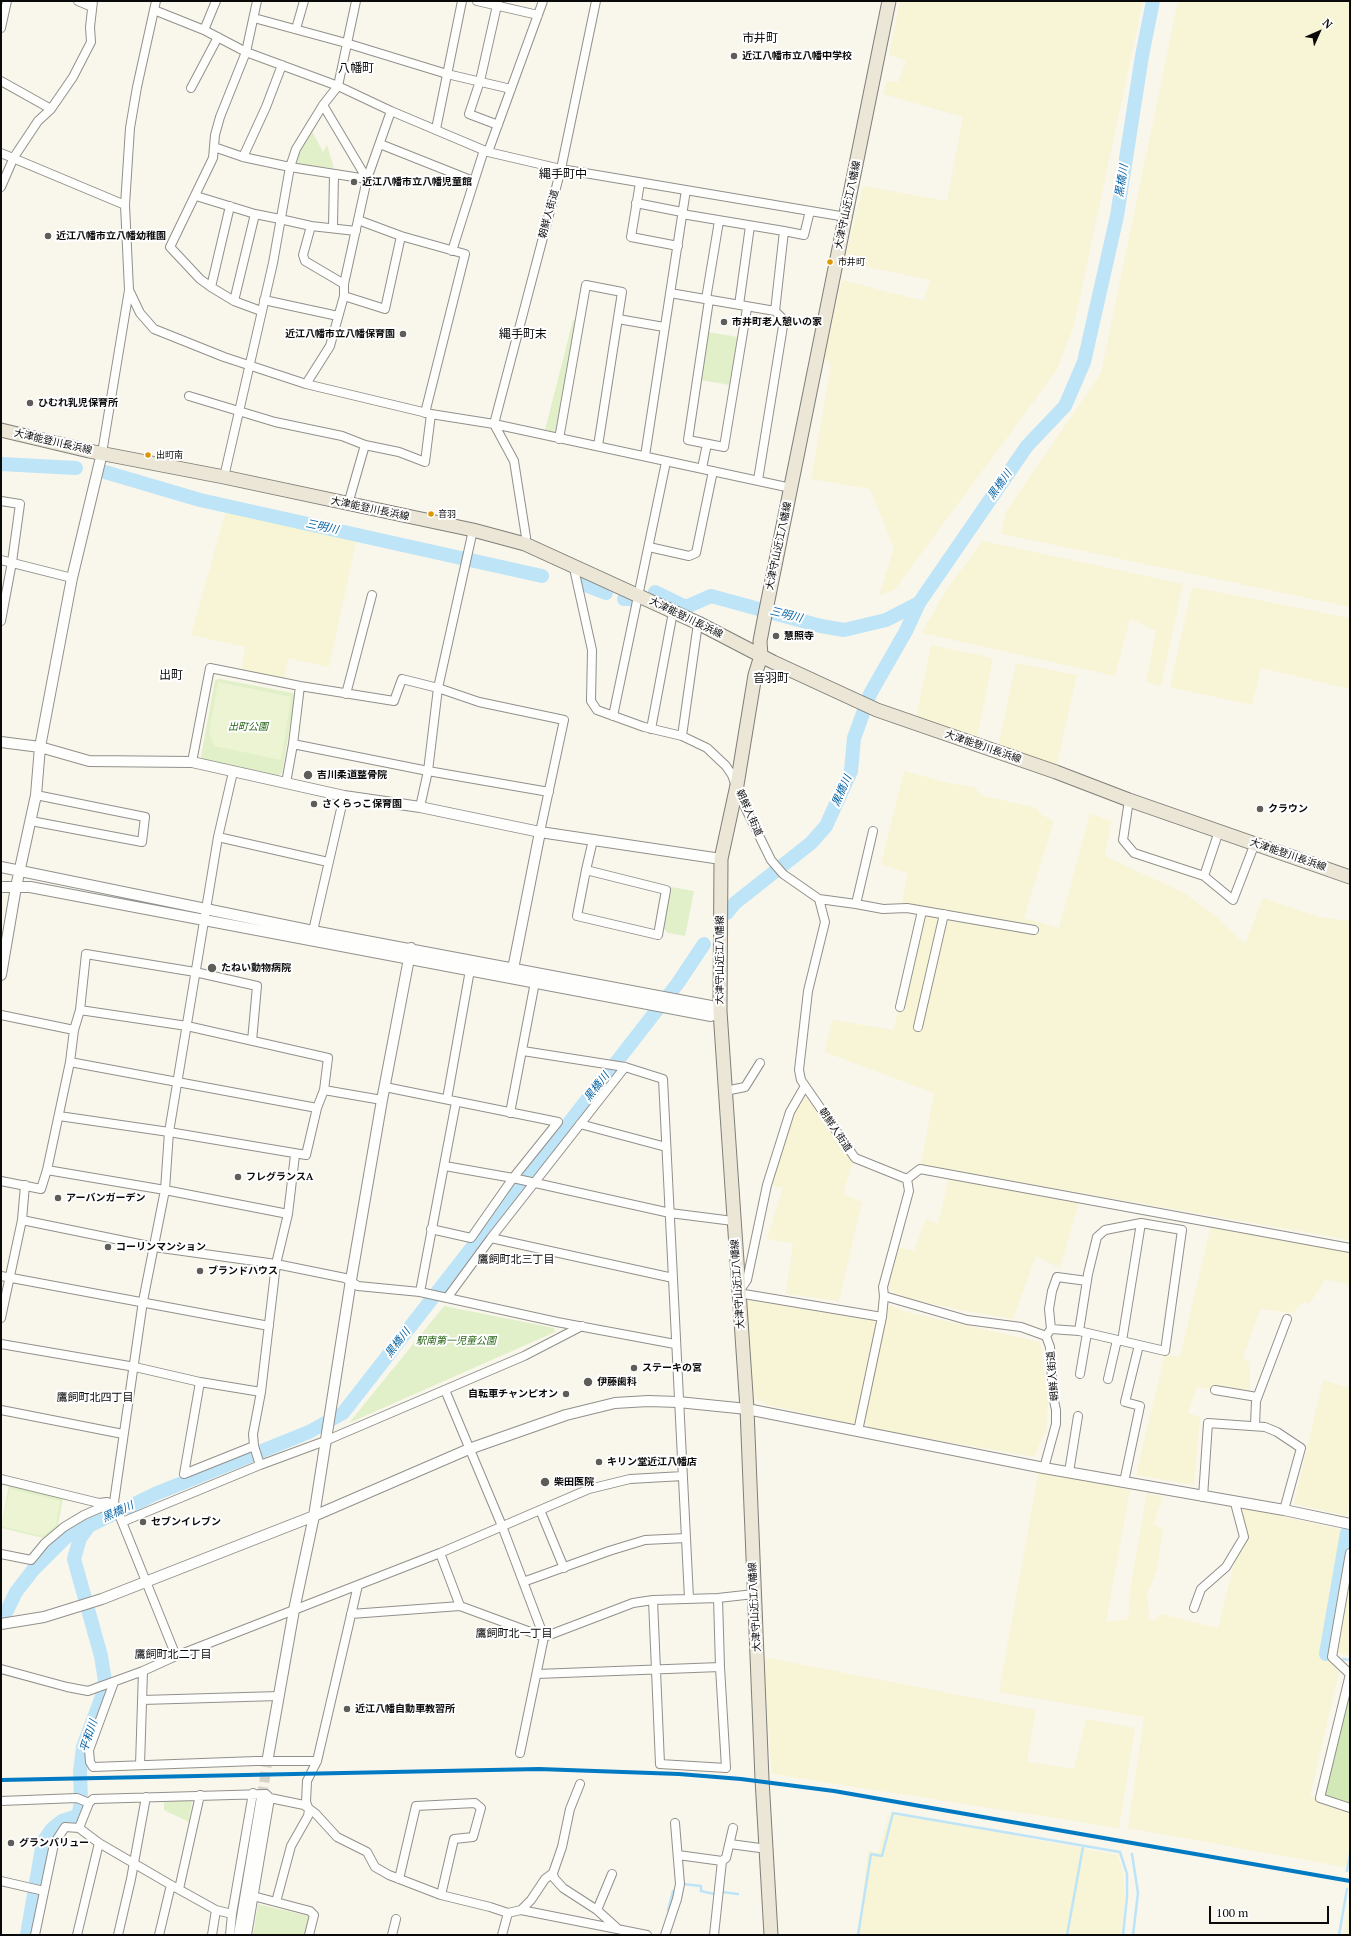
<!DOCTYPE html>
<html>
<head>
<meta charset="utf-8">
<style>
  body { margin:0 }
  #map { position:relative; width:1351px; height:1936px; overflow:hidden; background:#f9f6ec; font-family:"PT Serif",serif }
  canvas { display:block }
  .frame { position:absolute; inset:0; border:2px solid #0a0a0a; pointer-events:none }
  .north { position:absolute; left:1299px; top:12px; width:40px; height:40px; -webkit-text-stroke:3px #fff; paint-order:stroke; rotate:45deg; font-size:11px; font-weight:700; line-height:16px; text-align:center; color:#0a0a0a }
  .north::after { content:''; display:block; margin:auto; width:14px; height:18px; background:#0a0a0a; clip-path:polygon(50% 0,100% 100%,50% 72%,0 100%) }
  .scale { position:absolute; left:1209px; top:1906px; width:120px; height:18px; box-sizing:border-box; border:2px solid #0a0a0a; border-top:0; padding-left:5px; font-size:12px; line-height:14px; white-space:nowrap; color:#0a0a0a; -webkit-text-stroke:3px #fff; paint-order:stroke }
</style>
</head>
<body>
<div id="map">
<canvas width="1351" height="1936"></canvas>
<div class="frame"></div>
<div class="north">N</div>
<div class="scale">100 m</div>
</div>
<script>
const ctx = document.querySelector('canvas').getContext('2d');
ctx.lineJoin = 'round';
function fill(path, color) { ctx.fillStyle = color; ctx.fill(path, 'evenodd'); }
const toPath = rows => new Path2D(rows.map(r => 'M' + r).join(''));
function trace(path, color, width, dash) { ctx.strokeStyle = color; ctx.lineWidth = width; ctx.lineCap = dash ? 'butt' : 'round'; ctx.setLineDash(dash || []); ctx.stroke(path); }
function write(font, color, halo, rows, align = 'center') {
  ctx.font = font + ' "PT Serif","Noto Sans JP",serif'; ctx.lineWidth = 4; ctx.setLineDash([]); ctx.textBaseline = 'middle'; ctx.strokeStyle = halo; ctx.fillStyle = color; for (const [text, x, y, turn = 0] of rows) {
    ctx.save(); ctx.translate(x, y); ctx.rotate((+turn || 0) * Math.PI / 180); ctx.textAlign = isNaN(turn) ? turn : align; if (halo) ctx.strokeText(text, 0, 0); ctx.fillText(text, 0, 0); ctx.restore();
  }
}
const farmland = toPath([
  [900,1,1143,1,1074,325,1057,370,895,589,879,596,894,548,870,489,811,479,831,366,824,356,842,280,924,301,930,280,844,262,863,186,947,201,963,117,883,94,887,81,898,82,906,61,889,55],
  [1178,1,1350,1,1350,607,1002,534,1005,513,1101,373],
  [227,507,357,538,329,667,288,658,284,679,242,670,245,647,191,635],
  [983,541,1183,584,1161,686,1146,682,1156,631,1130,619,1115,676,922,633,946,590],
  [1192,587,1350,618,1350,689,1261,668,1252,705,1170,687],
  [931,645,993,658,976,742,916,718],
  [1016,663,1077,675,1056,768,998,748],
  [904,771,952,784,975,787,980,795,1037,808,1040,814,1054,821,1024,918,1059,928,1090,814,1111,821,1105,856,1186,894,1219,919,1245,944,1263,898,1323,918,1350,921,1350,1240,921,1165,934,1093,825,1052,832,1020,893,1030,927,910,902,903,908,873,881,864],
  [803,1095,819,1111,853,1162,843,1194,862,1202,839,1301,786,1294,793,1243,767,1239,783,1188,769,1185,792,1116],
  [949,1177,1079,1202,1060,1268,1036,1256,1013,1319,960,1310,897,1296,889,1288,889,1271,895,1246,914,1251,926,1219,938,1224],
  [1211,1225,1350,1250,1350,1285,1326,1279,1309,1304,1305,1301,1292,1313,1260,1309,1243,1358,1250,1362,1250,1398,1197,1387,1188,1413,1200,1417,1194,1485,1136,1475,1165,1354,1180,1357],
  [743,1296,876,1320,855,1422,852,1424,768,1405,751,1396],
  [887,1304,906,1312,1040,1342,1048,1404,1046,1430,1034,1457,869,1428,863,1420],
  [1323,1380,1350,1388,1350,1499,1347,1516,1294,1504],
  [1039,1469,1130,1490,1106,1622,1128,1619,1131,1584,1147,1493,1162,1497,1154,1524,1163,1529,1157,1569,1147,1595,1149,1612,1147,1618,1154,1621,1161,1614,1218,1628,1242,1533,1237,1506,1342,1530,1321,1650,1339,1672,1310,1796,1350,1810,1350,1868,1128,1828,1144,1717,999,1692],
  [1350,1574,1350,1656,1336,1652],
  [763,1657,1036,1710,1027,1762,1074,1769,1086,1719,1135,1728,1119,1828,772,1774],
  [890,1812,1118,1855,1123,1872,1125,1900,1121,1935,858,1935,868,1850,878,1853],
  [1350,1898,1350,1935,1344,1935]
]);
const green = toPath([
  [312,131,323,152,327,145,334,168,299,165,295,159],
  [573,320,575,320,557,430,554,432,545,430],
  [708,332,738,337,730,385,700,380],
  [220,679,293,693,295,698,282,773,276,777,203,762,201,756,215,680],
  [671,887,694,891,685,936,668,933,663,928],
  [444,1306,554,1328,555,1332,349,1423],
  [9,1485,63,1498,58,1526,43,1538,1,1528],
  [192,1800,189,1822,164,1810,164,1802],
  [258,1904,309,1916,305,1935,253,1935]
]);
const forest = toPath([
  [1350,1690,1350,1805,1327,1798,1325,1793]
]);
const pitch = toPath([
  [218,682,291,697,281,760,215,746,209,734],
  [10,1489,60,1501,56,1525,43,1536,1,1526]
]);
const stream = toPath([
  [1343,1659,1350,1660],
  [1132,1854,1138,1893,1133,1935],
  [1347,1871,1350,1854],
  [683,1884,701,1886,701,1891,714,1894],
  [722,1892,738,1894],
  [668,1910,673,1891],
  [858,1935,871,1854,882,1856,893,1813,1120,1852,1127,1874,1127,1897,1123,1935],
  [1067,1935,1083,1847],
  [1339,1935,1347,1889]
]);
const river = toPath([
  [1,464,76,468],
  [105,472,200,500,542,576],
  [580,583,606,593],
  [655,592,686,607,711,596,821,626,844,630,886,620,919,603],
  [624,599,633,599],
  [727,913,735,903,811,843,826,826,851,771,854,738,870,694,906,631,919,603,1027,446,1065,406,1084,362,1117,216,1142,56,1153,1],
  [1,1623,16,1592,33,1570,66,1537,155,1494,309,1432,343,1413,678,983,704,944],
  [1326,1654,1347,1533],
  [27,1935,43,1842,52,1829,62,1821,78,1816,81,1802,80,1772,83,1747,104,1691,105,1681,101,1656,74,1559,80,1538,89,1526]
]);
const tertiaryTunnel = toPath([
  [262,1797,268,1757]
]);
const minor = toPath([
  [78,1,92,7],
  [257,1,246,52,220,117,215,135,213,158,170,247,200,279,211,287,234,301,261,311],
  [477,1,538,15],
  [498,1,480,81,469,114,498,125],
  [596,1,561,169,494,424,791,488],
  [154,10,204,30,246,52,338,86,391,111,488,152,561,169,846,217],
  [254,18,346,43,447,74,511,89],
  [1,28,7,1],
  [296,29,304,1],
  [204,30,216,1],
  [1,81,51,109],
  [191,88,218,37],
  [323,105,367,179],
  [436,129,462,1],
  [380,144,473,181],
  [214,147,243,157,290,167,367,179],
  [488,152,543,1],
  [1,153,125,205],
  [243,157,266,107,282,65],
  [640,183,631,237,678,246],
  [1,187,14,157,38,121,51,109,73,77,91,42,90,27,93,1],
  [196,196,255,214,280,219,311,226,356,231],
  [636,203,682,212],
  [682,214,784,231],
  [358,220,401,236,465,254,425,413],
  [311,226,303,255,305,261,344,284],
  [333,227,334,174],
  [452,251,484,150],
  [211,287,230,206],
  [129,290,140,313,154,329,224,357,306,384,431,414,494,424,514,461,526,537,525,544],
  [670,293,775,311,784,320,758,480],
  [344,296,385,309,401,236],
  [706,299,719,221],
  [264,300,338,316],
  [709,300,688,440,724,447,747,308],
  [234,301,255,214],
  [739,305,750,226],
  [775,311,784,231,804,235,810,211],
  [618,319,664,327],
  [306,384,330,346,344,296,344,284,367,179,391,111],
  [189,396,275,422,342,436,365,445,399,452,425,462,431,414],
  [559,439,586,285,622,292,598,446],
  [102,453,129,290,125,205,130,128,137,87,156,1],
  [645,456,686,190],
  [702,468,707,444],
  [224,477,273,263,290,167,296,149,323,105,338,86,356,1],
  [1,501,20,504,12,562,1,621],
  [348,504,365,445],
  [649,547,689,556,696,553,713,471],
  [1,560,72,578],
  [573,564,592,650,591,701,597,710,644,727,682,736,707,748,726,766,732,775,740,797,771,860,783,874,819,899,825,922,808,991,799,1070,801,1080,855,1158,907,1179,909,1191,883,1287,884,1296,967,1320,1021,1327,1046,1336,1050,1347,1053,1396,1056,1410,1056,1424,1044,1468],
  [346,694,372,595],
  [613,716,666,462],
  [651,729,673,612],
  [682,736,698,623],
  [293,744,428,771,549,792],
  [192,762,210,668,300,686,394,701,402,679,438,688,479,702,564,720,540,832],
  [286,783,293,744,300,686],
  [1129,800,1123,840,1134,853,1204,876,1233,900,1255,843],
  [420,807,428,771,438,688,473,530],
  [31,821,142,842,145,817,36,795],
  [873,831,856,904,883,909,907,908,1034,930],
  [218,837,328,862],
  [586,870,666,890,658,935,577,916,586,870,593,840],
  [1204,876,1219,831],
  [819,899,856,904],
  [313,931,344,796],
  [900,1007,922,911],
  [1,1015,74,1030],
  [918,1027,944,914],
  [523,1051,625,1067,663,1079,689,1598],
  [70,1062,317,1108],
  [805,1086,790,1112,767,1185,747,1280,738,1293,882,1317],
  [385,1087,558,1122,513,1178,471,1238,431,1229],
  [324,1090,382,1100],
  [725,1091,745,1087,760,1063],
  [447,1099,470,970],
  [510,1113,535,982],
  [59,1116,169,1132,306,1155,317,1108,324,1090,328,1058,187,1026,80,1010],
  [580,1124,666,1147],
  [445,1166,513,1178,670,1213,733,1221],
  [47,1170,165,1190,288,1214],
  [907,1179,920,1169,1350,1248],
  [1,1181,41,1189,47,1170,70,1062,74,1030,80,1010,86,954,195,972,257,986,252,1041],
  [22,1220,154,1247,276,1264,345,1278,358,1286,420,1292,557,1322,675,1344],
  [491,1238,673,1278],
  [1,1276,269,1326],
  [420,1292,456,1102],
  [447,1298,491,1238,625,1067],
  [1,1318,22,1220,25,1185],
  [1051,1329,1049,1309,1052,1291,1057,1277,1087,1281],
  [1046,1336,1051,1329,1079,1331,1165,1351,1182,1230,1141,1223,1105,1230,1097,1237,1088,1274,1079,1331],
  [1122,1341,1141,1223],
  [1,1344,135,1367,200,1382,261,1392],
  [1080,1374,1087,1333],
  [1108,1379,1117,1340],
  [200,1382,184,1474,254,1446],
  [445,1390,502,1526,544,1637,520,1753],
  [1215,1390,1257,1397],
  [1,1410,123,1434],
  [1255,1425,1256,1401,1287,1319],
  [858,1431,882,1317,884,1296],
  [260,1465,254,1446,253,1434,261,1392,276,1264,288,1214,295,1155],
  [1069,1472,1078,1416],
  [1,1479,99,1503,107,1502],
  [1124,1482,1140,1406,1125,1402,1139,1345],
  [1203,1497,1208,1423,1265,1427,1277,1432,1301,1448,1284,1510],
  [540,1510,564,1568],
  [122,1522,260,1465,325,1441,524,1356,582,1326],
  [440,1553,460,1606],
  [1350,1553,1332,1657,1350,1674,1320,1798,1350,1808],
  [1,1554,31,1560,45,1543,64,1527,84,1515,114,1502],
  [523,1582,609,1551,645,1540,686,1538],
  [653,1600,660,1764,726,1768,720,1667,718,1598],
  [1194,1608,1201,1589,1226,1567,1244,1537,1235,1503],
  [351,1614,460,1606,544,1637,633,1603,653,1600,718,1598,754,1594],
  [176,1656,114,1502,143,1301,165,1190,169,1132,218,837,233,772],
  [1,1669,67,1687,88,1691,143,1671,176,1656,440,1553,589,1489,630,1479,683,1476],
  [537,1674,720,1667],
  [114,1682,89,1750,90,1762,93,1767,256,1761,317,1761],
  [142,1700,279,1696],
  [140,1765,143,1671],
  [580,1784,570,1809,562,1847,553,1873,554,1878,563,1888,597,1910,618,1929],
  [1,1801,77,1798,89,1803],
  [79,1828,89,1803,93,1799,266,1794,270,1798,304,1805,316,1814,337,1837,367,1852,375,1867,389,1875,441,1895,490,1907,508,1913,521,1910,647,1935],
  [730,1844,760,1848],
  [678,1855,722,1861],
  [399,1879,416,1806,475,1803,481,1808,473,1837,454,1839,441,1895],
  [1,1881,44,1891],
  [179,1889,200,1795],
  [253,1896,310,1911,314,1915,309,1935],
  [276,1902,291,1846,308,1816,309,1810,306,1802,307,1781,317,1761,358,1585],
  [521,1910,531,1900,545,1879,553,1873],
  [597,1910,612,1874],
  [35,1935,54,1844,65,1827,79,1828,99,1843,171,1885,216,1910,232,1914],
  [77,1935,99,1843],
  [118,1935,131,1879,146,1797],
  [159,1935,171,1885],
  [212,1935,216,1910],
  [230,1935,232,1914,253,1793],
  [247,1935,270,1798],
  [392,1935,396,1919],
  [502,1935,508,1913],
  [665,1935,677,1899,680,1884,675,1823],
  [714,1935,722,1861,726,1858,733,1828]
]);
const tertiary = toPath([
  [1,742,40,747,89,761,192,762,344,796,420,807,540,832,721,859],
  [1,867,313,931,711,1006,720,1011],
  [1,887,30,887,711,1016,720,1011],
  [512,974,540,832],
  [1,975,16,887,36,795,40,747,72,578,102,453],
  [1,1624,44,1617,102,1599,314,1516,469,1449,566,1415,615,1403,648,1401,678,1402,747,1409,1044,1468,1284,1510,1350,1524],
  [268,1757,294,1610,314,1516,351,1280,382,1100,411,948],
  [239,1935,262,1797]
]);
const primary = toPath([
  [1,430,89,451,224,477,473,530,525,544,698,623,773,662,877,710,1056,772,1129,800,1350,877],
  [771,1935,762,1779,747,1409,720,1011,721,859,737,785,755,675,761,656,760,641,765,615,889,1]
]);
const rail1 = toPath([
  [1,1780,539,1769,679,1774,741,1779,834,1791,1350,1881]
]);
const markers = [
  [734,56,4,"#5e5d59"],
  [354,182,4,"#5e5d59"],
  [48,236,4,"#5e5d59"],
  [830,262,3.5,"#df9601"],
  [724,322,4,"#5e5d59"],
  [403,334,4,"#5e5d59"],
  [30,403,4,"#5e5d59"],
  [148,455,3.5,"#df9601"],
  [431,514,3.5,"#df9601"],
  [776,636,4,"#5e5d59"],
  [308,775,5,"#5e5d59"],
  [314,804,4,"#5e5d59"],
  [1260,809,4,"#5e5d59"],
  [212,968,5,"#5e5d59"],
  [238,1177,4,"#5e5d59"],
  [58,1198,4,"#5e5d59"],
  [108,1247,4,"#5e5d59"],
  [200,1271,4,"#5e5d59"],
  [634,1368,4,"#5e5d59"],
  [588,1382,5,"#5e5d59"],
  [566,1394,4,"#5e5d59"],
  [599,1462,4,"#5e5d59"],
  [545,1482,5,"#5e5d59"],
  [143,1522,4,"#5e5d59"],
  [347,1709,4,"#5e5d59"],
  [11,1843,4,"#5e5d59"]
];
const busNames = [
  ["市井町",838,262],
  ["出町南",156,455],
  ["音羽",438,514]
];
const poiNames = [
  ["近江八幡市立八幡中学校",742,56],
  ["近江八幡市立八幡児童館",362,182],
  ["近江八幡市立八幡幼稚園",56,236],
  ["市井町老人憩いの家",732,322],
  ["近江八幡市立八幡保育園",395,334,"right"],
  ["ひむれ乳児保育所",38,403],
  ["慧照寺",784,636],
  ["吉川柔道整骨院",317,775],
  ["さくらっこ保育園",322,804],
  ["クラウン",1268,809],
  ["たねい動物病院",221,968],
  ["フレグランスA",246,1177],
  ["アーバンガーデン",66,1198],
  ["コーリンマンション",116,1247],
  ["ブランドハウス",208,1271],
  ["ステーキの宮",642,1368],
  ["伊藤歯科",597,1382],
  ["自転車チャンピオン",558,1394,"right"],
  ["キリン堂近江八幡店",607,1462],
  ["柴田医院",554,1482],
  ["セブンイレブン",151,1522],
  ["近江八幡自動車教習所",355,1709],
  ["グランバリュー",19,1843]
];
const streetNames = [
  ["大津守山近江八幡線",848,205,-78],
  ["朝鮮人街道",549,214,-75],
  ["大津能登川長浜線",53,442,13],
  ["大津能登川長浜線",370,509,12],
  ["大津守山近江八幡線",779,546,-78],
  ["大津能登川長浜線",686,618,26],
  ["大津能登川長浜線",983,747,19],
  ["朝鮮人街道",749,813,66],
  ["大津能登川長浜線",1288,855,19],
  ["大津守山近江八幡線",720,960,-90],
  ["朝鮮人街道",835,1130,56],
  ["大津守山近江八幡線",738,1284,-94],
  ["朝鮮人街道",1053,1376,-95],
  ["大津守山近江八幡線",755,1607,-93]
];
const parkNames = [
  ["出町公園",248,727],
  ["駅南第一児童公園",456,1341]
];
const waterNames = [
  ["黒橋川",1122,181,-81],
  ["黒橋川",1000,485,-55],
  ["三明川",322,527,12],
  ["三明川",786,615,14],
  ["黒橋川",842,791,-66],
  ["黒橋川",597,1087,-52],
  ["黒橋川",398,1343,-52],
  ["黒橋川",118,1512,-25],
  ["平和川",89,1736,-72]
];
const neighbourhoodNames = [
  ["鷹飼町北三丁目",516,1260],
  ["鷹飼町北四丁目",95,1398],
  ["鷹飼町北一丁目",514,1634],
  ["鷹飼町北二丁目",173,1655]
];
const quarterNames = [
  ["市井町",760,39],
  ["八幡町",356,69],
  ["縄手町中",563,175],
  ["縄手町末",523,335],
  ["出町",171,676],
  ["音羽町",771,679]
];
fill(farmland, '#f8f4d6');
fill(green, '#e2f0c9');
fill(forest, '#d2e9b7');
fill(pitch, '#ecf4d4');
trace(stream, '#bee4f7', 2.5);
trace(river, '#bee4f7', 14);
trace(tertiaryTunnel, '#d5d3ca', 10, [10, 5]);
trace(minor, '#92908c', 10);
trace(tertiary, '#92908c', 12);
trace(primary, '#7f7e79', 15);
trace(minor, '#fefefc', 8);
trace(tertiary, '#fefefc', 10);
trace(primary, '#ebe6d5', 13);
trace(rail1, '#007ac2', 4);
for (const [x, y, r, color] of markers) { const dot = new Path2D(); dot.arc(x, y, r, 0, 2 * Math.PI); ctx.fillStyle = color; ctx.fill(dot); trace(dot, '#fff', 1.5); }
write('9px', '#0a0a0a', '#fff', busNames, 'left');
write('bold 10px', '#0a0a0a', '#fff', poiNames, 'left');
write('10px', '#0a0a0a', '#fff', streetNames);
write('italic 10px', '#286616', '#fff', parkNames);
write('italic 11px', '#0964a5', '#fff', waterNames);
write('11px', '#0a0a0a', '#fff', neighbourhoodNames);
write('12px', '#0a0a0a', '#fff', quarterNames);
</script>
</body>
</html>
